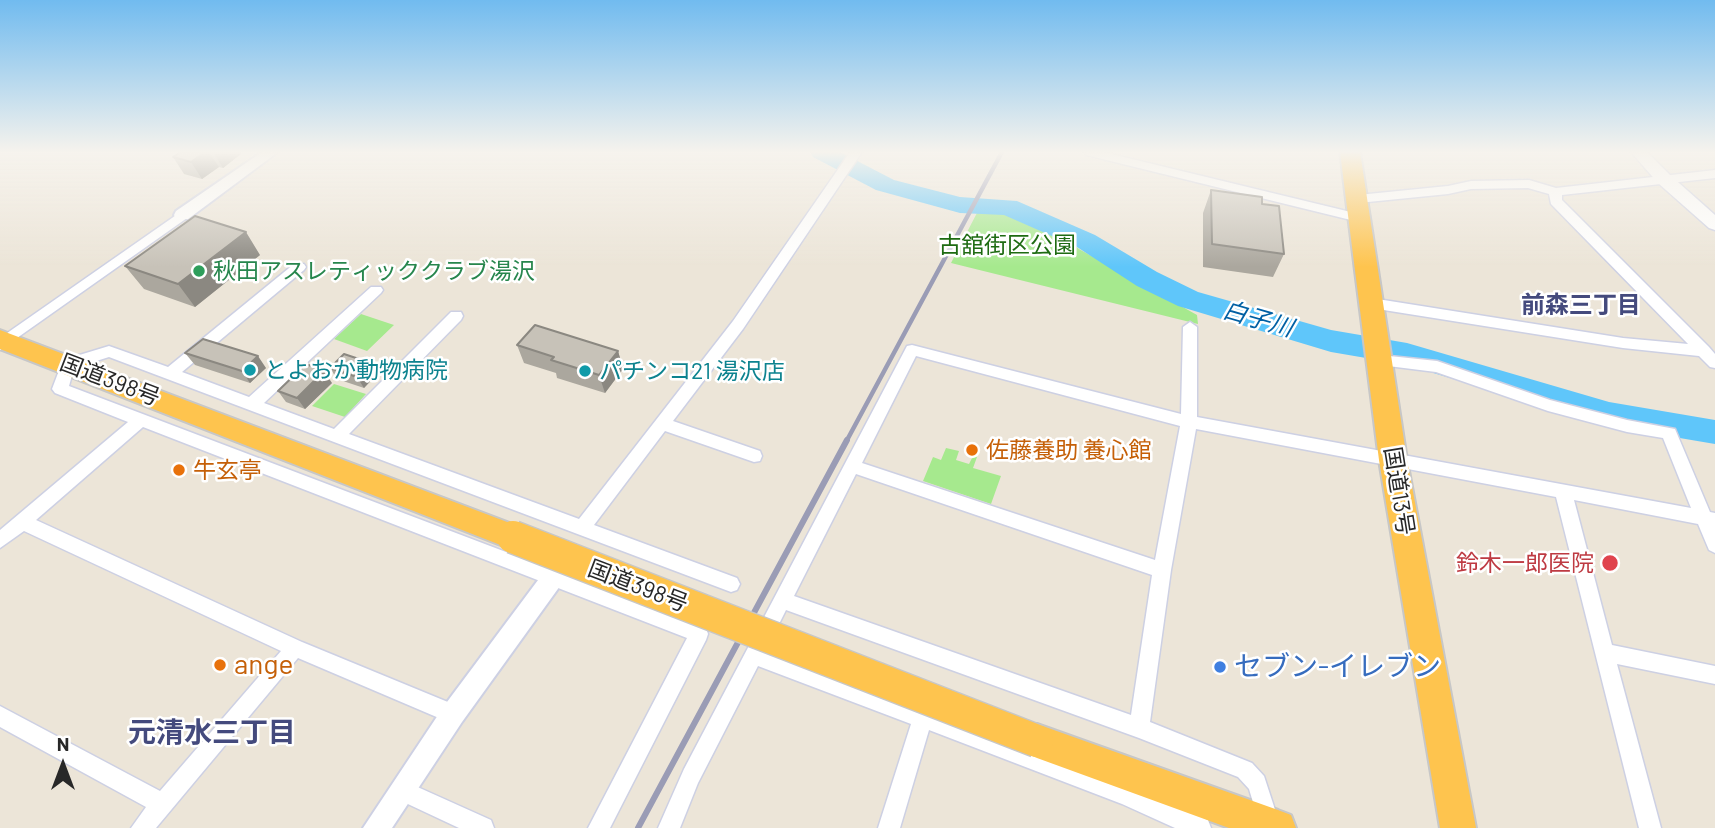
<!DOCTYPE html>
<html>
<head>
<meta charset="utf-8">
<style>
  body { margin:0 }
  #map { position:relative; width:1715px; height:828px; overflow:hidden; background:#ece5d8; font-family:Barlow,sans-serif }
  canvas { display:block }
  .north { position:absolute; left:28px; top:730px; width:70px; height:70px; -webkit-text-stroke:5px #fff; paint-order:stroke; rotate:0deg; font-size:19px; font-weight:700; line-height:28px; text-align:center; color:#282828 }
  .north::after { content:''; display:block; margin:auto; width:24px; height:32px; background:#282828; clip-path:polygon(50% 0,100% 100%,50% 72%,0 100%) }
</style>
</head>
<body>
<div id="map">
<canvas width="1715" height="828"></canvas>
<div class="north">N</div>
</div>
<script>
const ctx = document.querySelector('canvas').getContext('2d');
ctx.lineJoin = 'round';
function fill(path, color) { ctx.fillStyle = color; ctx.fill(path, 'evenodd'); }
const toPath = rows => new Path2D(rows.map(r => 'M' + r).join(''));
function trace(path, color, width, dash) { ctx.strokeStyle = color; ctx.lineWidth = width; ctx.lineCap = dash ? 'butt' : 'round'; ctx.setLineDash(dash || []); ctx.stroke(path); }
function write(font, color, halo, rows, align = 'center') {
  ctx.font = font + ' Barlow,"Noto Sans JP",sans-serif'; ctx.lineWidth = 5; ctx.setLineDash([]); ctx.textBaseline = 'middle'; ctx.strokeStyle = halo; ctx.fillStyle = color; for (const [text, x, y, turn = 0] of rows) {
    ctx.save(); ctx.translate(x, y); ctx.rotate((+turn || 0) * Math.PI / 180); ctx.textAlign = isNaN(turn) ? turn : align; if (halo) ctx.strokeText(text, 0, 0); ctx.fillText(text, 0, 0); ctx.restore();
  }
}
const green = toPath([
  [979,209,1016,216,1065,237,1079,249,1197,315,1198,324,951,263],
  [361,314,394,325,367,351,334,339],
  [334,384,366,394,345,417,312,406],
  [946,448,959,451,956,460,969,464,973,456,977,457,973,468,1001,476,991,504,923,481,933,457,941,460]
]);
const river = toPath([
  [810,152,840,152,894,180,960,197,1017,201,1095,235,1157,272,1198,292,1331,330,1407,343,1609,402,1715,420,1715,444,1609,426,1407,365,1331,352,1178,306,1137,286,1077,247,1004,215,960,213,876,190,813,157,810,152]
]);
const minor = toPath([
  [850,152,862,152,743,329,673,421,760,451,762,456,760,461,754,462,665,431,594,525,737,578,740,584,737,590,731,592,109,357,74,368,69,386,706,628,708,634,706,640,610,828,588,828,687,638,143,427,36,520,302,642,460,707,463,714,460,721,453,724,298,658,156,828,131,828,146,807,0,727,0,706,160,791,281,651,24,531,0,548,0,530,128,422,55,393,52,389,63,360,109,346,168,367,294,264,304,264,306,267,304,270,182,372,249,397,371,287,381,287,383,290,381,293,264,403,334,429,451,312,461,312,463,316,461,320,349,434,579,519,733,321,850,152],
  [1084,152,1103,152,1359,214,1365,218,1359,222,1086,155,1084,152],
  [1715,170,1715,178,1562,195,1562,200,1709,347,1715,354,1715,368,1710,367,1699,356,1623,348,1371,308,1364,303,1371,298,1623,338,1688,344,1551,204,1549,194,1528,188,1471,189,1448,194,1358,203,1352,199,1358,195,1448,186,1471,181,1529,180,1556,188,1715,170],
  [182,211,187,212,187,218,0,350,0,338,182,211],
  [1190,322,1197,327,1197,417,1691,508,1663,438,1627,432,1548,411,1436,372,1380,365,1373,360,1380,355,1437,361,1550,400,1627,420,1675,429,1710,512,1715,513,1715,553,1709,550,1698,524,1574,500,1612,645,1715,666,1715,684,1617,664,1661,828,1639,828,1556,497,1196,429,1171,570,1150,722,1252,763,1264,776,1281,828,1256,828,1259,822,1249,789,1238,777,1139,738,786,610,766,650,1126,784,1208,820,1211,828,1175,828,1122,804,929,730,900,828,878,828,911,724,758,666,698,783,680,828,658,828,684,769,907,346,912,345,1181,414,1183,327,1190,322],
  [916,356,1180,426,1155,560,862,463,916,356],
  [856,474,1152,575,1131,715,794,596,856,474],
  [402,780,491,820,494,828,459,828,395,798,391,791,395,784,402,780]
]);
const tertiary = toPath([
  [262,152,278,152,188,219,176,219,174,215,176,211,262,152],
  [552,569,560,572,563,579,560,586,462,722,392,828,363,828,444,706,544,572,552,569]
]);
const secondary = toPath([
  [1631,152,1647,152,1670,175,1715,215,1715,230,1709,228,1658,183,1631,152]
]);
const trunk = toPath([
  [1340,152,1360,152,1407,460,1476,828,1440,828,1379,460,1340,152],
  [0,330,523,528,528,537,523,546,513,549,503,546,0,349,0,330],
  [1037,724,1278,810,1291,815,1296,828,1229,828,1037,758,1025,753,1020,741,1025,729,1037,724]
]);
const railFar1 = toPath([
  [846,442,1002,152]
]);
const rail = toPath([
  [638,828,847,440]
]);
const trunkBridge = toPath([
  [513,537,1037,741]
]);
const wall = toPath([
  [181,152,240,152,241,154,223,168,219,167,202,179,184,174,173,157],
  [1211,190,1262,204,1284,254,1273,277,1203,267,1203,213],
  [260,255,195,307,144,289,125,266],
  [517,345,618,351,623,369,605,393,557,378,556,373,524,363],
  [185,353,266,368,250,383,195,365],
  [371,363,377,374,364,388,337,379,330,368],
  [332,383,305,409,286,402,278,391]
]);
const shadedWall = toPath([
  [205,152,209,152,219,167,202,179,191,162],
  [213,152,240,152,241,154,223,168],
  [246,232,260,255,195,307,178,284],
  [618,351,623,369,605,393,599,375],
  [258,356,266,368,250,383,242,371],
  [371,363,377,374,364,388,357,377],
  [324,371,332,383,305,409,297,398]
]);
const building = toPath([
  [181,152,205,152,191,162,173,157,181,152],
  [1211,190,1262,197,1262,204,1279,206,1284,254,1212,244,1211,190],
  [195,216,246,232,178,284,125,266,195,216],
  [535,325,618,351,599,375,551,360,554,357,517,345,535,325],
  [203,339,258,356,242,371,185,353,203,339],
  [344,354,371,363,357,377,330,368,344,354],
  [306,364,324,371,297,398,278,391,306,364]
]);
const markers = [
  [199,271,7,"#2e9e5b"],
  [250,370,7,"#0f9aa8"],
  [585,371,7,"#0f9aa8"],
  [972,450,7,"#e8710a"],
  [179,470,7,"#e8710a"],
  [1610,563,9,"#e0444e"],
  [220,665,7,"#e8710a"],
  [1220,667,7,"#3f7fe0"]
];
const parkNames = [
  ["古舘街区公園",1007,245]
];
const leisureNames = [
  ["秋田アスレティッククラブ湯沢",213,271]
];
const cultureNames = [
  ["とよおか動物病院",264,370],
  ["パチンコ21 湯沢店",599,371]
];
const streetNames = [
  ["国道398号",110,380,21],
  ["国道13号",1399,491,81],
  ["国道398号",638,586,21]
];
const foodNames = [
  ["佐藤養助 養心館",986,450],
  ["牛玄亭",193,470]
];
const healthNames = [
  ["鈴木一郎医院",1594,563]
];
const neighbourhoodNames = [
  ["前森三丁目",1581,305]
];
const waterNames = [
  ["白子川",1258,319,16]
];
const nearFoodnames = [
  ["ange",234,665]
];
const nearShopnames = [
  ["セブン-イレブン",1234,667]
];
const nearNeighbourhoodnames = [
  ["元清水三丁目",212,733]
];
fill(green, '#a6e98e');
fill(river, '#5fc6fa');
trace(minor, '#cdd0e3', 3);
trace(tertiary, '#cdd0e3', 4);
trace(secondary, '#cdd0e3', 3);
trace(trunk, '#c7c7c7', 4);
fill(minor, '#fff');
fill(tertiary, '#fff');
fill(secondary, '#fff');
fill(trunk, '#fec44e');
trace(railFar1, '#9a9cb5', 4.5);
trace(rail, '#9a9cb5', 6);
trace(trunkBridge, '#c7c7c7', 35, []);
trace(trunkBridge, '#fec44e', 32);
fill(wall, '#aba79e');
fill(shadedWall, '#8b8881');
fill(building, '#c7c2b8');
trace(building, '#8b8881', 2);
const sky = ctx.createLinearGradient(0, 0, 0, 267);
sky.addColorStop(0, '#71bbef');
sky.addColorStop(0.57, '#f6f3ed');
sky.addColorStop(1, '#f6f3ed00');
ctx.fillStyle = sky;
ctx.fillRect(0, 0, 1715, 267);
for (const [x, y, r, color] of markers) { const dot = new Path2D(); dot.arc(x, y, r, 0, 2 * Math.PI); ctx.fillStyle = color; ctx.fill(dot); trace(dot, '#fff', 2.5); }
write('23px', '#1e6b12', '#fff', parkNames);
write('23px', '#27864d', '#fff', leisureNames, 'left');
write('23px', '#0d838f', '#fff', cultureNames, 'left');
write('23px', '#282828', '#fff', streetNames);
write('23px', '#c56008', '#fff', foodNames, 'left');
write('23px', '#be3a42', '#fff', healthNames, 'right');
write('bold 24px', '#444a7d', '#fff', neighbourhoodNames);
write('italic 24px', '#0060a4', '#fff', waterNames);
write('28px', '#c56008', '#fff', nearFoodnames, 'left');
write('28px', '#366cbe', '#fff', nearShopnames, 'left');
write('bold 28px', '#444a7d', '#fff', nearNeighbourhoodnames);
</script>
</body>
</html>
